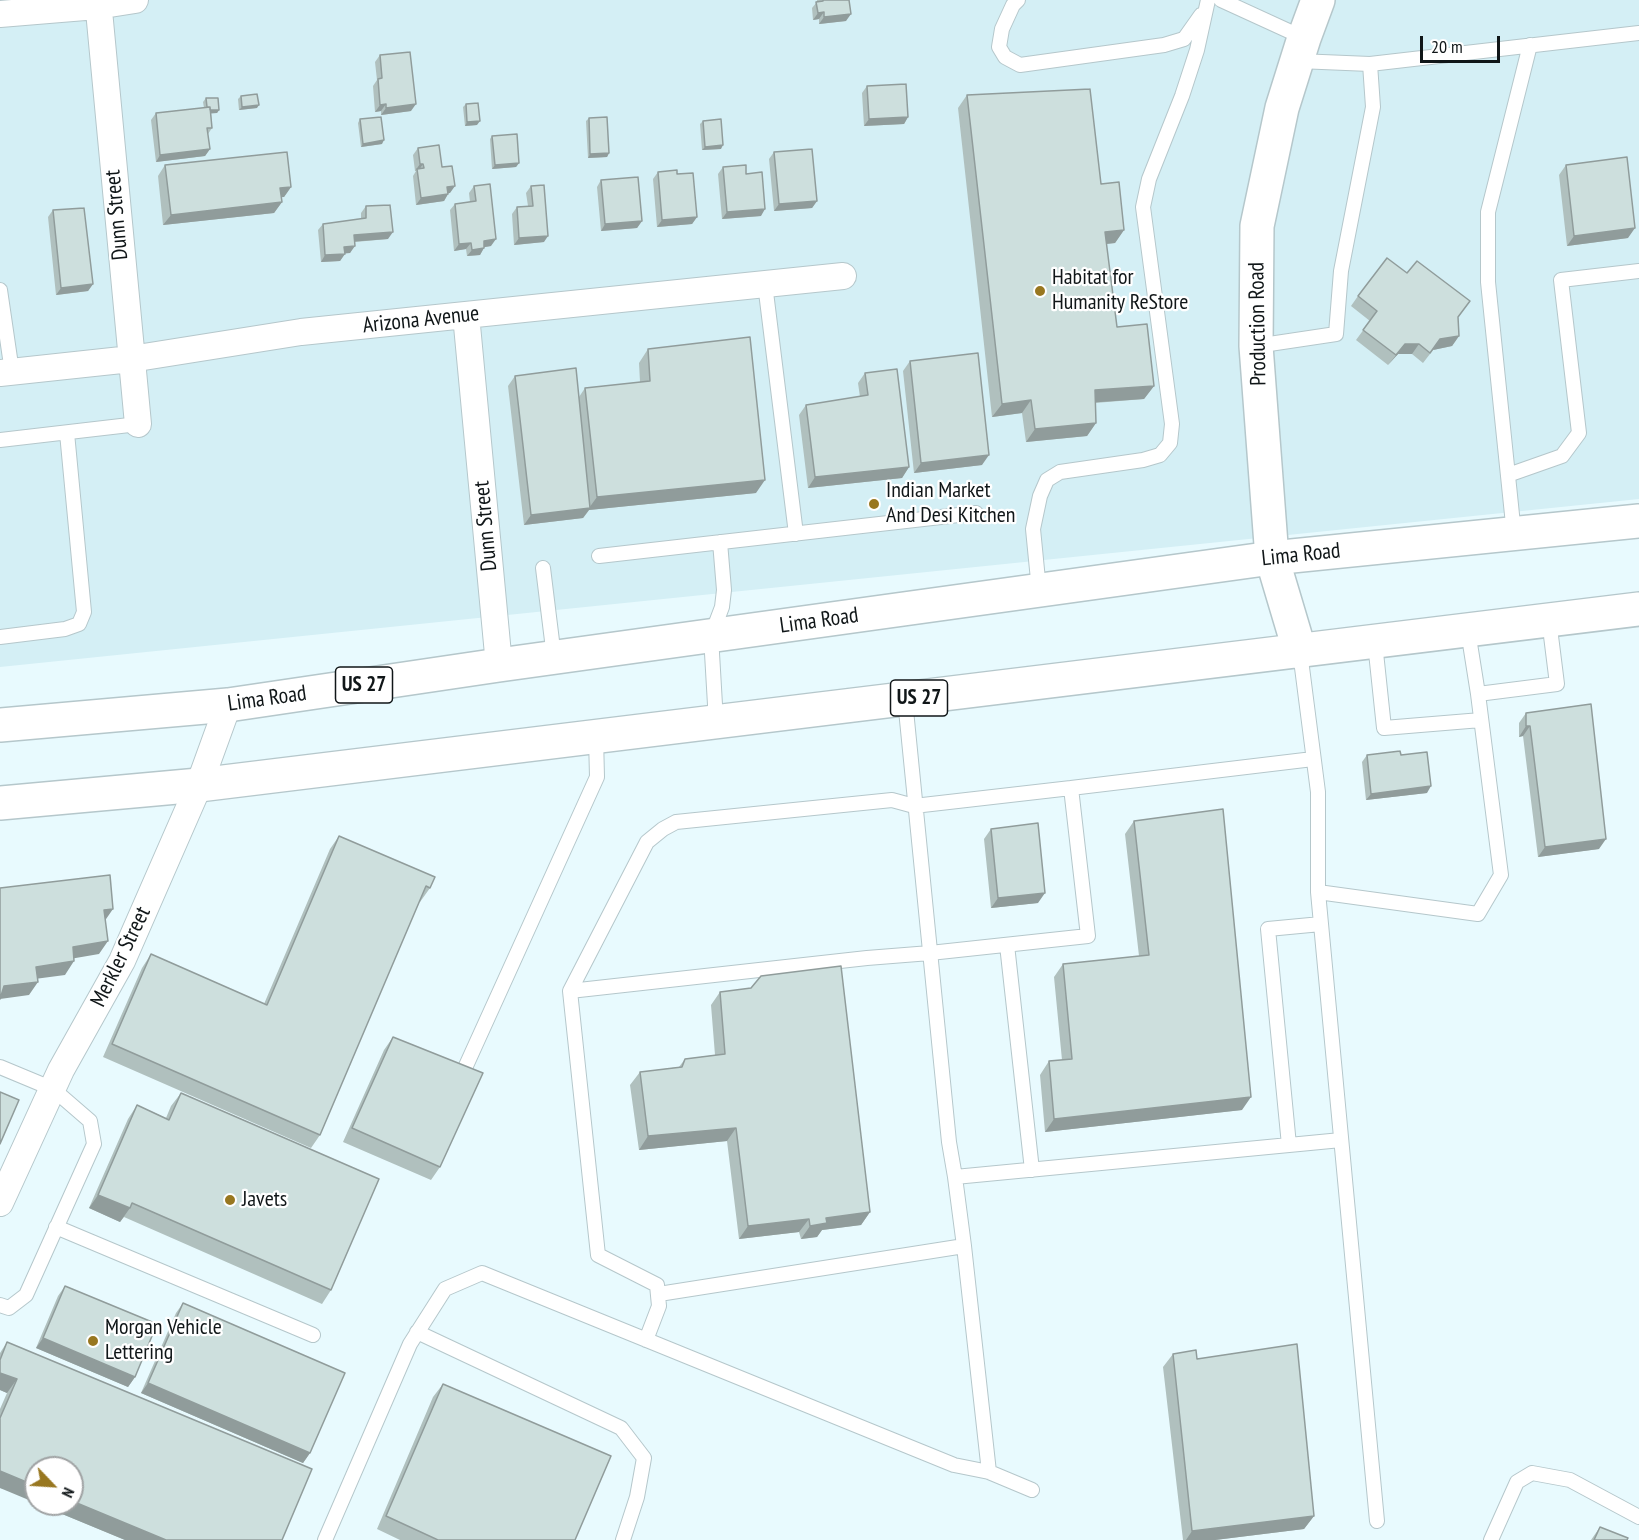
<!DOCTYPE html>
<html>
<head>
<meta charset="utf-8">
<style>
  body { margin:0 }
  #map { position:relative; width:1639px; height:1540px; overflow:hidden; background:#e8fafe; font-family:"PT Sans Narrow",sans-serif }
  canvas { display:block }
  .north { position:absolute; left:24px; top:1456px; width:60px; height:60px; box-sizing:border-box; background:#fff; border:2px solid #9fa2a3; border-radius:50%; rotate:115deg; font-size:16px; font-weight:700; line-height:24px; text-align:center; color:#101618 }
  .north::after { content:''; display:block; margin:auto; width:21px; height:27px; background:#987720; clip-path:polygon(50% 0,100% 100%,50% 72%,0 100%) }
  .scale { position:absolute; left:1420px; top:36px; width:80px; height:27px; box-sizing:border-box; border:3px solid #101618; border-top:0; padding-left:8px; font-size:18px; line-height:21px; white-space:nowrap; color:#101618; -webkit-text-stroke:4px #fff; paint-order:stroke }
</style>
</head>
<body>
<div id="map">
<canvas width="1639" height="1540"></canvas>
<div class="north">N</div>
<div class="scale">20 m</div>
</div>
<script>
const ctx = document.querySelector('canvas').getContext('2d');
ctx.lineJoin = 'round';
function fill(path, color) { ctx.fillStyle = color; ctx.fill(path, 'evenodd'); }
const toPath = rows => new Path2D(rows.map(r => 'M' + r).join(''));
function trace(path, color, width, dash) { ctx.strokeStyle = color; ctx.lineWidth = width; ctx.lineCap = dash ? 'butt' : 'round'; ctx.setLineDash(dash || []); ctx.stroke(path); }
function write(font, color, halo, rows, align = 'center') {
  ctx.font = font + ' "PT Sans Narrow",sans-serif'; ctx.lineWidth = 4.5; ctx.setLineDash([]); ctx.textBaseline = 'middle'; ctx.strokeStyle = halo; ctx.fillStyle = color; for (const [text, x, y, turn = 0] of rows) {
    ctx.save(); ctx.translate(x, y); ctx.rotate((+turn || 0) * Math.PI / 180); ctx.textAlign = isNaN(turn) ? turn : align; if (halo) ctx.strokeText(text, 0, 0); ctx.fillText(text, 0, 0); ctx.restore();
  }
}
const built = toPath([
  [0,0,1639,0,1639,499,0,667]
]);
const lane = toPath([
  [1018,0,1013,5,1002,29,999,47,1005,57,1020,65,1164,45,1184,39,1201,15],
  [1221,0,1304,38],
  [1298,61,1370,64,1639,33],
  [765,284,796,534],
  [0,290,12,372],
  [1256,346,1336,334,1341,271,1373,107,1370,64],
  [0,440,138,424],
  [1508,475,1562,456,1579,433,1561,280,1639,271],
  [1514,534,1488,282,1488,212,1530,45],
  [599,556,976,513],
  [543,568,554,657],
  [1039,590,1033,529,1040,496,1047,480,1060,472,1143,460,1160,455,1170,443,1172,424,1143,207,1149,179,1182,96,1197,50,1208,0],
  [1468,631,1478,694,1557,684,1549,620],
  [0,637,65,629,79,624,84,612,67,433],
  [1375,643,1384,728,1481,720],
  [1300,652,1318,792,1318,892,1377,1521],
  [905,700,949,1142,955,1177,964,1246,989,1472],
  [716,722,711,636,722,607,724,590,720,542],
  [1071,788,1313,759],
  [1318,892,1478,914,1501,875,1478,694],
  [1321,924,1268,929,1289,1145,1341,1140],
  [1007,945,1032,1170],
  [570,991,867,958,930,953,1088,936,1071,788,914,806,892,800,676,822,663,829,647,842,570,991,598,1255,657,1285,659,1306,646,1340],
  [0,1067,53,1089,90,1121,94,1144,26,1295,9,1308,0,1305],
  [465,1068,597,777,596,737],
  [955,1177,1289,1145],
  [56,1227,313,1335],
  [659,1294,964,1246],
  [417,1332,621,1428,644,1458,637,1497,623,1540],
  [325,1540,410,1344,445,1289,482,1273,954,1465,989,1472,1032,1490],
  [1491,1540,1517,1482,1532,1473,1570,1480,1639,1517]
]);
const street = toPath([
  [98,0,138,424],
  [0,14,97,6,135,0],
  [466,315,499,665],
  [0,373,131,359,301,332,843,276],
  [0,1203,61,1070,122,961,199,785,228,705]
]);
const secondary = toPath([
  [1300,652,1272,558,1256,346,1257,226,1282,108,1304,38,1318,0]
]);
const highway = toPath([
  [0,725,228,705,499,665,1272,558,1639,521],
  [0,803,199,785,1639,609]
]);
const wall = toPath([
  [817,0,849,0,846,21,819,24,819,19,813,20,812,8,817,2],
  [380,55,411,111,381,115,381,111,375,112,373,86,377,80,375,62],
  [867,86,908,117,904,124,864,126,862,93],
  [967,95,1101,184,1124,230,1115,243,1106,244,1117,327,1154,386,1144,399,1095,403,1096,423,1087,436,1026,442,1022,413,992,417,958,108],
  [241,96,257,108,239,110,238,99],
  [206,98,219,110,217,113,211,113,212,128,208,134,210,149,205,156,156,162,151,120,156,113,204,108,203,102],
  [466,104,477,125,465,126,463,107],
  [589,118,609,153,607,157,588,158,586,121],
  [360,119,382,144,361,147,358,123],
  [703,121,721,149,702,150,700,124],
  [492,136,519,163,516,167,492,169,490,139],
  [418,148,442,167,450,193,448,193,448,194,444,201,416,205,413,176,416,171,415,171,413,155],
  [774,152,817,201,812,208,774,211,769,159],
  [165,165,291,187,284,197,281,197,282,202,274,213,163,225,158,176],
  [1566,165,1628,238,1567,246,1559,175],
  [723,167,746,174,761,216,722,219,718,174],
  [658,172,677,174,697,217,692,224,657,227,653,179],
  [601,180,642,221,637,228,601,231,597,187],
  [474,186,491,246,484,247,480,255,467,256,466,249,454,251,450,210,455,204,470,202,469,193],
  [531,186,544,242,514,245,512,214,517,207,528,206,526,193],
  [366,206,388,239,355,242,350,253,345,253,340,261,321,262,318,230,323,224,361,219,361,213],
  [53,210,93,284,88,291,56,295,48,217],
  [1358,296,1458,318,1459,336,1452,346,1433,350,1423,363,1412,354,1398,354,1388,365,1356,340,1370,321,1351,306],
  [648,349,756,493,589,510,583,518,524,525,508,386,515,376,579,397,585,388,640,382,639,363],
  [910,361,982,465,914,473,903,371],
  [865,373,909,467,902,478,808,488,799,415,806,405,860,397,858,383],
  [1526,713,1599,849,1538,857,1523,736,1519,737,1519,723],
  [1367,755,1401,755,1427,793,1366,800,1362,762],
  [1134,821,1242,1110,1045,1132,1040,1075,1049,1061,1062,1060,1054,977,1063,964,1139,956,1125,834],
  [991,829,1038,903,991,908,984,839],
  [339,836,430,888,420,902,419,901,320,1135,311,1148,103,1057,142,968,151,954,264,1004,330,849],
  [720,992,870,1212,861,1225,822,1230,817,1237,801,1239,799,1232,739,1239,727,1141,639,1150,630,1085,640,1072,679,1067,685,1059,715,1055,711,1005],
  [393,1037,440,1167,431,1180,343,1142,384,1050],
  [181,1093,331,1290,322,1304,124,1217,120,1222,89,1208,128,1119,137,1105,166,1118,171,1106],
  [65,1286,135,1377,128,1387,36,1348,58,1296],
  [183,1303,310,1453,303,1463,141,1393,176,1313],
  [7,1342,282,1540,125,1540,38,1504,72,1504,0,1488,0,1409,7,1393,0,1390,0,1353],
  [1173,1354,1314,1516,1304,1529,1215,1540,1183,1540,1163,1367],
  [443,1384,575,1540,400,1540,377,1529,433,1397],
  [1600,1527,1627,1540,1591,1540]
]);
const shadedWall = toPath([
  [824,12,819,19,813,20,818,13],
  [851,14,846,21,819,24,824,17],
  [386,104,381,111,375,112,380,105],
  [416,104,411,111,381,115,386,108],
  [259,105,257,108,239,110,242,107],
  [207,110,219,110,217,113,205,114],
  [908,117,904,124,864,126,869,119],
  [480,121,477,125,465,126,467,122],
  [384,140,382,144,361,147,363,144],
  [723,145,721,149,702,150,705,147],
  [210,149,205,156,156,162,160,155],
  [609,153,607,157,588,158,590,154],
  [519,163,516,167,492,169,495,165],
  [420,164,423,164,419,170,417,169,415,171],
  [455,186,450,193,443,194,447,187],
  [291,187,284,197,273,198,280,188],
  [448,194,444,201,416,205,421,198],
  [817,201,812,208,774,211,779,204],
  [282,202,274,213,163,225,171,215],
  [765,209,761,216,722,219,727,212],
  [697,217,692,224,657,227,662,220],
  [642,221,637,228,601,231,605,224],
  [1635,228,1628,238,1567,246,1574,236],
  [1124,230,1115,243,1096,245,1105,232],
  [393,232,388,239,349,242,354,235],
  [548,236,544,242,514,245,519,238],
  [496,239,491,246,479,248,484,241],
  [471,243,466,249,454,251,459,244],
  [355,246,350,253,340,254,344,247],
  [484,248,480,255,467,256,472,250],
  [345,254,340,261,321,262,325,255],
  [93,284,88,291,56,295,61,288],
  [1459,336,1452,346,1433,350,1440,339],
  [1405,344,1419,344,1412,354,1398,354,1388,365],
  [1154,386,1144,399,1086,403,1095,390],
  [1031,400,1022,413,992,417,1002,404],
  [1096,423,1087,436,1026,442,1035,429],
  [989,455,982,465,914,473,921,463],
  [909,467,902,478,808,488,815,477],
  [765,480,756,493,589,510,583,518,524,525,531,515,589,508,597,497],
  [1526,726,1530,726,1523,736,1519,737],
  [1431,786,1427,793,1366,800,1371,794],
  [1606,839,1599,849,1538,857,1545,847],
  [1045,893,1038,903,991,908,998,898],
  [113,909,104,922,104,910],
  [108,941,99,954,64,960,73,947],
  [74,961,65,975,27,980,36,967],
  [38,982,29,995,0,999,4,986],
  [1251,1097,1242,1110,1045,1132,1054,1119],
  [736,1128,727,1141,639,1150,648,1136],
  [98,1195,130,1208,120,1222,89,1208],
  [870,1212,861,1225,822,1230,817,1237,801,1239,810,1226,826,1218],
  [809,1219,799,1232,739,1239,748,1226],
  [43,1338,135,1377,128,1387,36,1348],
  [0,1373,17,1379,7,1393,0,1390],
  [148,1383,310,1453,303,1463,141,1393],
  [0,1471,36,1486,36,1503,0,1488],
  [72,1501,166,1540,125,1540,38,1504,72,1504],
  [1314,1516,1304,1529,1215,1540,1186,1540,1192,1531]
]);
const building = toPath([
  [823,0,849,0,851,14,824,17,824,12,818,13,816,2,823,1,823,0],
  [410,52,416,104,386,108,386,104,380,105,378,79,382,78,380,55,410,52],
  [906,84,908,117,869,119,867,86,906,84],
  [1090,89,1101,184,1119,182,1124,230,1105,232,1117,327,1147,324,1154,386,1095,390,1096,423,1035,429,1031,400,1002,404,967,95,1090,89],
  [257,94,259,105,242,107,241,96,257,94],
  [206,98,218,98,219,110,210,110,210,107,207,107,206,98],
  [478,103,480,121,467,122,466,104,478,103],
  [210,107,212,128,207,128,210,149,160,155,156,113,210,107],
  [381,117,384,140,363,144,360,119,381,117],
  [607,117,609,153,590,154,589,118,607,117],
  [721,119,723,145,705,147,703,121,721,119],
  [517,134,519,163,495,165,492,136,517,134],
  [439,145,442,167,452,166,455,186,447,187,448,194,421,198,417,169,424,168,423,164,420,164,418,148,439,145],
  [812,149,817,201,779,204,774,152,812,149],
  [287,152,291,187,280,188,282,202,171,215,165,165,287,152],
  [1627,157,1635,228,1574,236,1566,165,1627,157],
  [746,165,746,174,762,172,765,209,727,212,723,167,746,165],
  [677,170,677,174,693,173,697,217,662,220,658,172,677,170],
  [638,177,642,221,605,224,601,180,638,177],
  [490,184,496,239,484,241,484,248,472,250,471,243,459,244,455,204,476,201,474,186,490,184],
  [544,185,548,236,519,238,517,207,533,206,531,186,544,185],
  [390,205,393,232,354,235,355,246,344,247,345,254,325,255,323,224,366,218,366,206,390,205],
  [84,208,93,284,61,288,53,210,84,208],
  [1387,258,1407,273,1417,261,1470,301,1458,317,1459,336,1440,339,1430,353,1419,344,1405,344,1396,355,1363,330,1377,311,1358,296,1387,258],
  [750,337,765,480,597,497,585,388,650,381,648,349,750,337],
  [978,353,989,455,921,463,910,361,978,353],
  [576,368,590,508,531,515,515,376,576,368],
  [897,369,909,467,815,477,806,405,868,395,865,373,897,369],
  [1591,704,1606,839,1545,847,1530,726,1526,726,1526,713,1591,704],
  [1400,751,1401,755,1427,752,1431,786,1371,794,1367,755,1400,751],
  [1223,809,1251,1097,1054,1119,1049,1061,1072,1059,1063,964,1149,955,1134,821,1223,809],
  [1038,823,1045,893,998,898,991,829,1038,823],
  [339,836,435,877,430,888,426,886,320,1135,112,1044,151,954,267,1005,339,836],
  [110,875,113,909,104,910,108,941,73,947,74,961,36,967,38,982,4,986,0,999,0,888,110,875],
  [841,966,870,1212,826,1218,827,1223,810,1226,809,1219,748,1226,736,1128,648,1136,640,1072,682,1067,685,1059,725,1054,720,992,751,988,761,976,841,966],
  [393,1037,483,1073,440,1167,352,1128,393,1037],
  [0,1092,19,1100,0,1144,0,1092],
  [181,1093,379,1179,331,1290,132,1203,130,1208,98,1195,137,1105,169,1120,181,1093],
  [65,1286,157,1324,135,1377,43,1338,65,1286],
  [183,1303,345,1373,310,1453,148,1383,183,1303],
  [7,1342,312,1469,282,1540,166,1540,72,1501,72,1468,36,1468,36,1486,0,1471,0,1418,17,1379,0,1373,0,1360,7,1342],
  [1297,1344,1314,1516,1192,1531,1173,1354,1196,1350,1197,1359,1297,1344],
  [443,1384,611,1456,575,1540,438,1540,386,1516,443,1384],
  [1600,1527,1628,1538,1627,1540,1594,1540,1600,1527]
]);
const markers = [
  [1040,291,6,"#987720"],
  [874,504,6,"#987720"],
  [230,1200,6,"#987720"],
  [93,1341,6,"#987720"]
];
const shields = [
  [364,685,57],
  [919,698,57]
];
const shieldNames = [
  ["US 27",364,685],
  ["US 27",919,698]
];
const streetNames = [
  ["Dunn Street",117,215,-95],
  ["Arizona Avenue",421,320,-6],
  ["Production Road",1258,324,-91],
  ["Dunn Street",486,526,-95],
  ["Lima Road",1301,555,-6],
  ["Lima Road",819,621,-8],
  ["Lima Road",267,699,-8],
  ["Merkler Street",121,957,-64]
];
const poiNames = [
  ["Habitat for",1052,278],
  ["Humanity ReStore",1052,303],
  ["Indian Market",886,491],
  ["And Desi Kitchen",886,516],
  ["Javets",242,1200],
  ["Morgan Vehicle",105,1328],
  ["Lettering",105,1353]
];
fill(built, '#d4eff5');
trace(lane, '#b5c7cb', 16);
trace(street, '#b5c7cb', 28);
trace(secondary, '#b5c7cb', 36);
trace(highway, '#b5c7cb', 36);
trace(lane, '#fff', 14);
trace(street, '#fff', 26);
trace(secondary, '#fff', 33);
trace(highway, '#fff', 33);
fill(wall, '#b0c0be');
fill(shadedWall, '#909c9b');
fill(building, '#cddfdd');
trace(building, '#909c9b', 1.5);
for (const [x, y, r, color] of markers) { const dot = new Path2D(); dot.arc(x, y, r, 0, 2 * Math.PI); ctx.fillStyle = color; ctx.fill(dot); trace(dot, '#fff', 2); }
for (const [x, y, w] of shields) { const box = new Path2D(); box.roundRect(x - w / 2, y - 18, w, 36, 4.5); ctx.fillStyle = '#fff'; ctx.fill(box); trace(box, '#101618', 1.5); }
write('bold 21px', '#101618', null, shieldNames);
write('22px', '#101618', '#fff', streetNames);
write('22px', '#101618', '#fff', poiNames, 'left');
</script>
</body>
</html>
